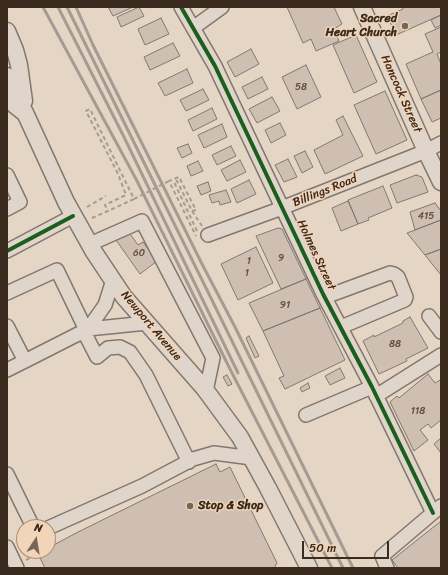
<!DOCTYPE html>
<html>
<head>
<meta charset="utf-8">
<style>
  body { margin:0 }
  #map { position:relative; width:448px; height:575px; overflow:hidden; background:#e5d5c5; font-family:Sriracha,sans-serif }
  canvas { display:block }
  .frame { position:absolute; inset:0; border:8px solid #3b2a1e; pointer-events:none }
  .north { position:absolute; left:16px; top:519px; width:40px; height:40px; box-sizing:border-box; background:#f2d4b8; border:1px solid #a9907a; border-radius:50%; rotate:12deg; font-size:11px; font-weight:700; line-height:16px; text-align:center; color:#3b2a1e }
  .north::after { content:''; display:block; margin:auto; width:14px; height:18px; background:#766658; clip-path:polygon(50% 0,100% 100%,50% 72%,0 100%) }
  .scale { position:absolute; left:302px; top:541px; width:87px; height:18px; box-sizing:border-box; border:2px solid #3b2a1e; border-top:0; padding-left:5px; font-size:12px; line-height:14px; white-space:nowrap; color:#3b2a1e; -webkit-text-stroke:3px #f2d4b8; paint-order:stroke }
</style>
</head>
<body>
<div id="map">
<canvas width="448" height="575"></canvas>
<div class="frame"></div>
<div class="north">N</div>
<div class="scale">50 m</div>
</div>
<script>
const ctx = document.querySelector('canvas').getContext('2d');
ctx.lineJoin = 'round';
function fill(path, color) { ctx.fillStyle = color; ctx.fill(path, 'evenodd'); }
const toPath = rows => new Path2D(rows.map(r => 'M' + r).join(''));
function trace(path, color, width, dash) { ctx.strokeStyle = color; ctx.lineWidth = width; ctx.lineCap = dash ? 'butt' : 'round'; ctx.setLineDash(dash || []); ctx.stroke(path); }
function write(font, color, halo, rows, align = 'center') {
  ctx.font = font + ' Sriracha,sans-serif'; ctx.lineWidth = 3; ctx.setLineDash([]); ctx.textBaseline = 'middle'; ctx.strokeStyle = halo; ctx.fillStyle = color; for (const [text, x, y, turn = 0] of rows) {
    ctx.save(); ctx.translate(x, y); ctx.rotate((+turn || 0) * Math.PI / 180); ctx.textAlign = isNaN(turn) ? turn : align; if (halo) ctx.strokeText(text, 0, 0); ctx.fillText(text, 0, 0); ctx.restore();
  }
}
const building = toPath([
  [108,7,131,7,131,8,113,16,108,7],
  [139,7,144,16,121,27,117,17,139,7],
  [287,7,334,7,342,24,334,29,339,41,316,51,311,39,303,43,287,7],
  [402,7,441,7,441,15,396,35,387,16,403,9,402,7],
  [441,15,441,25,435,28,431,20,441,15],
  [161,18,169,34,145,45,138,29,161,18],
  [441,27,441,52,437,54,441,64,441,90,421,99,406,64,433,52,425,34,441,27],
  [356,35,377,82,354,93,333,45,356,35],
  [173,43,180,56,150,70,144,57,173,43],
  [251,49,259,64,235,77,227,62,251,49],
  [306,65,321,97,297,109,282,77,306,65],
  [187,69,193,83,165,96,158,83,187,69],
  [262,77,268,89,248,99,242,87,262,77],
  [203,89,209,100,186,111,180,100,203,89],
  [441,90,441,118,432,122,421,99,441,90],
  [385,91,407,140,376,154,354,105,385,91],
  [272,97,280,111,257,123,249,109,272,97],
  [212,108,217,119,193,131,188,120,212,108],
  [343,116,363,156,325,174,314,150,343,135,336,120,343,116],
  [280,123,286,135,271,143,265,130,280,123],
  [222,124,227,137,204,148,198,135,222,124],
  [188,144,192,153,182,158,177,148,188,144],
  [231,146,236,156,217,165,212,155,231,146],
  [305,151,313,167,302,173,294,156,305,151],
  [288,159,297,177,284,182,275,165,288,159],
  [240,160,246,172,227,181,221,170,240,160],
  [198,161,203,171,191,176,187,166,198,161],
  [416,175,422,177,428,192,397,203,390,185,416,175],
  [249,180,256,194,237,203,231,189,249,180],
  [208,182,211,191,201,195,197,186,208,182],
  [383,186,392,208,368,218,369,220,358,224,348,200,383,186],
  [226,190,231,202,220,205,219,201,212,203,209,195,226,190],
  [348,201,358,224,341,231,332,208,348,201],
  [435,203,441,211,441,220,415,230,410,212,435,203],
  [441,220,441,249,425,255,407,233,441,220],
  [278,228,282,229,306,279,281,289,256,236,278,228],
  [128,231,138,245,143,242,157,261,140,274,116,240,128,231],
  [256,247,273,283,238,300,221,264,256,247],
  [441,249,441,275,425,255,441,249],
  [306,279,320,308,263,331,249,303,306,279],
  [320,308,345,360,285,389,279,378,284,376,263,331,320,308],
  [410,317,428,348,406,359,407,361,379,374,363,341,374,335,374,337,403,323,403,321,410,317],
  [249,336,259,356,255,358,246,338,249,336],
  [340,368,345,378,330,385,325,376,340,368],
  [428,374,435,383,440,380,441,382,441,420,431,428,428,424,420,430,428,440,414,451,390,402,397,396,399,398,428,374],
  [227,375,232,384,228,386,223,377,227,375],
  [308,383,310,388,302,392,300,388,308,383],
  [441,438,441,453,434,444,441,438],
  [216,464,220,472,230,467,277,563,274,568,45,568,38,554,43,551,48,551,48,548,78,532,216,464],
  [441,521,441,568,398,568,392,560,441,521]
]);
const path = toPath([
  [87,207,106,196],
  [192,211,196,210,179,177,169,181,196,236],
  [92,218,108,211,134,199,90,109,86,111,118,174,126,195,105,205,108,211],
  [197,231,174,182,177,181,192,211,202,226],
  [26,560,34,556]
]);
const minor = toPath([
  [181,7,215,66,323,294,372,387,433,513],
  [193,28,222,7],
  [7,101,26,116],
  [7,175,20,202,7,209],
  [208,235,274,211,426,151,441,143],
  [90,244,142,221,213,358,206,391],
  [7,251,73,216],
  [7,293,57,270,86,330],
  [325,297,390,273,394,274,398,277,406,297,405,300,341,327],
  [429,316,441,332],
  [7,326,25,361,7,370],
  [88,329,105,305,113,280],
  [84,332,97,357,108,348,120,347,130,352,146,375,189,462],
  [25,361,88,329,147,323],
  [376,396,441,355],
  [306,415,372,387],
  [7,474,33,527],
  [48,528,142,486,193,459,214,453,252,458],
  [7,547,17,568],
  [387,568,382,556,441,506]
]);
const major = toPath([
  [362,7,426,151,441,182],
  [7,31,15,50,19,65,24,101],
  [7,76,27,117,66,202,94,252,124,297,204,388,240,437,268,488,309,568]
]);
const rail = toPath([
  [43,7,136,179,230,369,332,568],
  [58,7,124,137,238,373],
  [67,7,206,288,343,568],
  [76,7,93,45,202,264,235,327,353,568]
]);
const pathBridge = toPath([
  [134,199,169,181]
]);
const cycleway = toPath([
  [181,7,215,66,323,294,372,387,433,513],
  [7,251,73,216]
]);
const markers = [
  [405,26,4,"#766658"],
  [190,506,4,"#766658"]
];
const numberNames = [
  ["58",301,87],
  ["415",426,216],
  ["60",139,253],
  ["9",281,258],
  ["1",249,261],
  ["1",247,273],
  ["91",285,305],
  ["88",395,344],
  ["118",418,411]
];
const poiNames = [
  ["Sacred",397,19],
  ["Heart Church",397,33],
  ["Stop & Shop",198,506,"left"]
];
const streetNames = [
  ["Hancock Street",401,94,66],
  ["Billings Road",325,191,-22],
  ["Holmes Street",316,255,65],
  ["Newport Avenue",151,326,50]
];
fill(building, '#cfbeb2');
trace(building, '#83786e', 1);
trace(minor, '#83786e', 16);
trace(major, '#83786e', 19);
trace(path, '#a59b92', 2, [4, 3]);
trace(minor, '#e0d5ca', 13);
trace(major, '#e0d5ca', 16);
trace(rail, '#a59b92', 3);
trace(pathBridge, '#a59b92', 2, [4, 3]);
trace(cycleway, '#1b5e20', 4);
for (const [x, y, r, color] of markers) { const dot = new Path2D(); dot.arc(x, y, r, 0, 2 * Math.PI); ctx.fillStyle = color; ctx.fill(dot); trace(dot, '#f2d4b8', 1.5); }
write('10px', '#625044', null, numberNames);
write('bold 12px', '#3b2a1e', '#f2d4b8', poiNames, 'right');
write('12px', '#3b2a1e', '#f2d4b8', streetNames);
</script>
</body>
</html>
